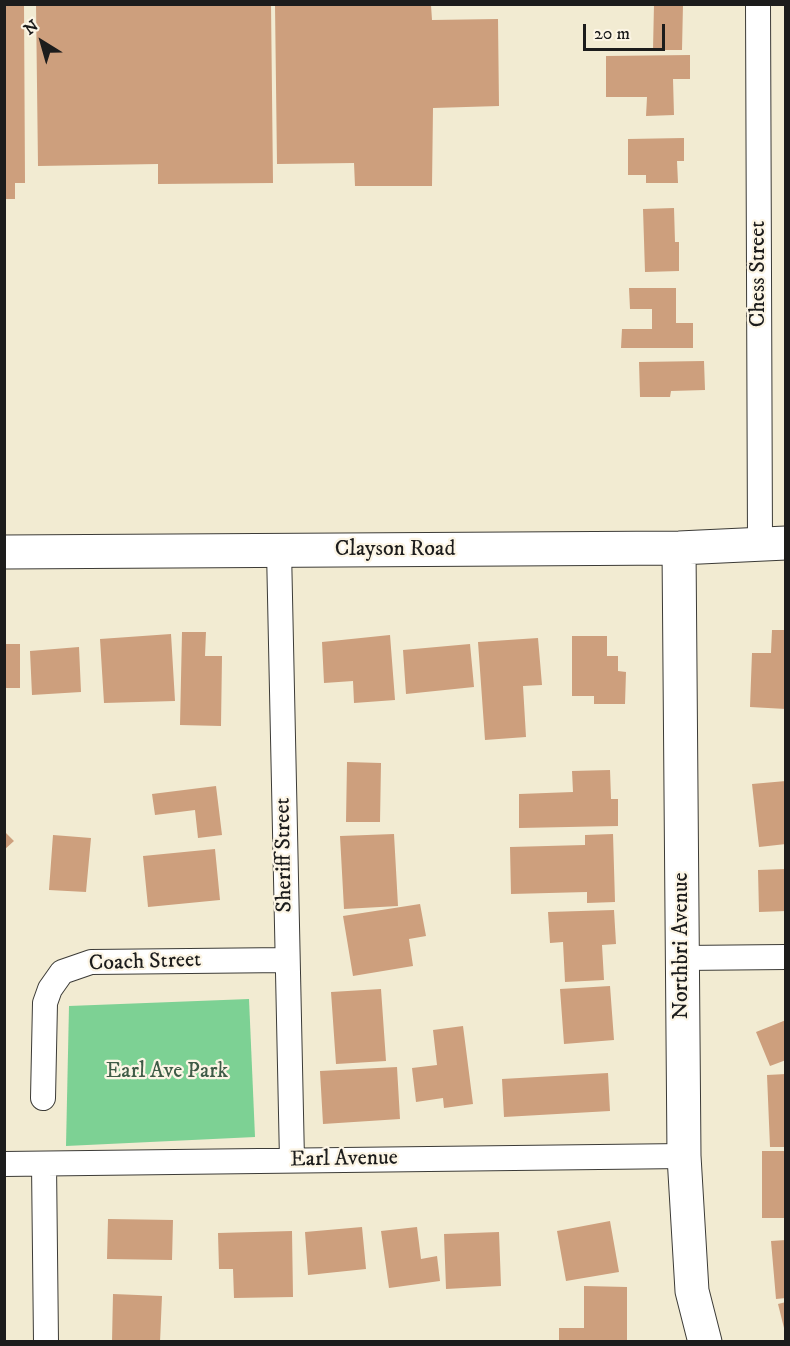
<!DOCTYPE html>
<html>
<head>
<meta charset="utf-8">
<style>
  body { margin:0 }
  #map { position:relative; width:790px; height:1346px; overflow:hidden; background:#f2ebd2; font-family:"IM FELL DW Pica",serif }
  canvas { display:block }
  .frame { position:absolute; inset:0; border:6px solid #1c1c1c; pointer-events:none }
  .north { position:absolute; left:12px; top:12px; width:60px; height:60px; -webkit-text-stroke:4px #fcf5e5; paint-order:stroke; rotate:323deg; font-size:16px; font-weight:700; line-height:24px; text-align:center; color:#1c1c1c }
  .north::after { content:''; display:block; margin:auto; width:21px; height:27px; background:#1c1c1c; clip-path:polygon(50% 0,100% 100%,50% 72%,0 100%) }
  .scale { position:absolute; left:583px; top:24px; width:82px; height:27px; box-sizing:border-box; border:3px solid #1c1c1c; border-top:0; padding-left:8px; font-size:18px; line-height:21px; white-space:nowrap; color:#1c1c1c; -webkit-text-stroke:4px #fcf5e5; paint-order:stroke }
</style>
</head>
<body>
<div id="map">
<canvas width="790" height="1346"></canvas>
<div class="frame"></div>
<div class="north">N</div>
<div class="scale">20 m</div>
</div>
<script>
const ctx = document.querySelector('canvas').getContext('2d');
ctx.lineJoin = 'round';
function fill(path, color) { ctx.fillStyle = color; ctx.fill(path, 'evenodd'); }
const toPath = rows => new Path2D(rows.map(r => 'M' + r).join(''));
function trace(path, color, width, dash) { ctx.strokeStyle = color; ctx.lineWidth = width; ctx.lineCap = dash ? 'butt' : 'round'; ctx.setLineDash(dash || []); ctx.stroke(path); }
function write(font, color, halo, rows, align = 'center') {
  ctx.font = font + ' "IM FELL DW Pica",serif'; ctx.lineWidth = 4.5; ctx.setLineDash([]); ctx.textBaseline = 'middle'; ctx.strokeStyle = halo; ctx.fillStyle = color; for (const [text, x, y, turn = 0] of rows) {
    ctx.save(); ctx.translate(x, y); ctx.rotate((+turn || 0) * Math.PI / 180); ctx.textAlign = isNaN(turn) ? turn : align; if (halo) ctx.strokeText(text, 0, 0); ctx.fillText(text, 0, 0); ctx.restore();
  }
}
const green = toPath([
  [249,999,255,1137,66,1146,69,1006]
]);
const building = toPath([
  [4,4,24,4,25,183,15,183,15,199,4,199],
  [36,4,271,4,273,183,158,184,158,164,38,166],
  [654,4,683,4,682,50,653,50],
  [275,5,431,5,432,20,498,19,499,106,433,108,432,186,355,186,354,163,277,164],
  [690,55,690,79,673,79,674,115,646,116,647,97,606,97,606,56],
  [684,138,684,161,677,161,678,183,646,183,646,175,628,175,628,139],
  [674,208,675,242,679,242,679,271,645,272,643,209],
  [629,288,676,288,676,323,693,323,693,348,621,348,622,329,652,329,652,309,630,309],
  [704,361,705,390,671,391,670,397,640,397,639,362],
  [772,630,786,630,786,709,750,707,752,653,771,653],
  [182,632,206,632,205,656,222,656,221,726,180,725],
  [171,634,175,701,104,703,100,639],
  [390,635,395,700,354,703,353,681,324,683,322,642],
  [572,636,607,636,607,656,618,656,618,671,626,672,625,704,594,704,594,696,572,696],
  [538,638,542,685,523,686,526,737,485,740,478,642],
  [4,644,20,644,20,688,4,688],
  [470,644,474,687,406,694,403,650],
  [79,647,81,692,32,695,30,651],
  [347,762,381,763,380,822,346,822],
  [610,770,611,799,618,799,618,826,519,828,519,794,573,792,572,771],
  [786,781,786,844,759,847,752,784],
  [216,786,222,835,198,838,195,810,155,815,152,794],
  [4,831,14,841,4,850],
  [394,834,398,906,344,909,340,836],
  [613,834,615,902,587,903,587,892,511,894,510,847,585,845,585,835],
  [53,835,91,838,86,892,49,890],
  [215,849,220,900,148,907,143,856],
  [786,869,786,911,759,912,758,870],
  [420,904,426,936,409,939,413,966,353,976,343,916],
  [614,910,616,944,602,945,604,980,565,982,563,942,550,943,548,912],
  [610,986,614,1040,564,1044,560,989],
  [381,989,386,1061,336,1064,331,992],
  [786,1020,786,1060,770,1066,756,1032],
  [463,1026,473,1104,444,1108,443,1098,416,1102,412,1068,437,1065,433,1030],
  [397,1067,400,1119,323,1124,320,1071],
  [608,1073,610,1111,504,1117,502,1079],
  [786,1074,786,1147,770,1147,767,1075],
  [762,1151,786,1151,786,1218,762,1218],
  [108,1219,173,1220,172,1260,107,1259],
  [610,1221,619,1272,566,1281,557,1231],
  [362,1227,366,1269,308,1275,305,1232],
  [417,1227,421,1259,437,1256,440,1281,389,1288,381,1231],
  [292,1231,293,1297,234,1298,233,1269,219,1269,218,1233],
  [499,1232,501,1286,446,1289,444,1234],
  [786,1240,786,1298,776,1299,771,1241],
  [584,1286,627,1287,627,1342,559,1342,559,1328,584,1328],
  [113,1294,162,1296,160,1342,112,1342],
  [786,1302,786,1332,785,1332,778,1304]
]);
const street = toPath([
  [758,4,760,543],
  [279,550,292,1160],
  [682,958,786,957],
  [43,1098,45,1003,50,989,62,972,91,962,287,960],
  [4,1164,684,1156],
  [44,1164,46,1342]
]);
const secondary = toPath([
  [679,548,684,1156,692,1291,705,1342],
  [4,552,679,548,786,543]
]);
const streetNames = [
  ["Chess Street",759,274,-90],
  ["Clayson Road",395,550],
  ["Sheriff Street",285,855,-91],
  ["Northbri Avenue",682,946,-90],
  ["Coach Street",145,963,-2],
  ["Earl Avenue",344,1160,-1]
];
const parkNames = [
  ["Earl Ave Park",167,1072]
];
fill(green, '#7dd194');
fill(building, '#cd9f7d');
trace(street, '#3c3b37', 26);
trace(secondary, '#3c3b37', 35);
trace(street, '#fff', 24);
trace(secondary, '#fff', 33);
write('22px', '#1c1c1c', '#fcf5e5', streetNames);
write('22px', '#3e5b46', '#fcf5e5', parkNames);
</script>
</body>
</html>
